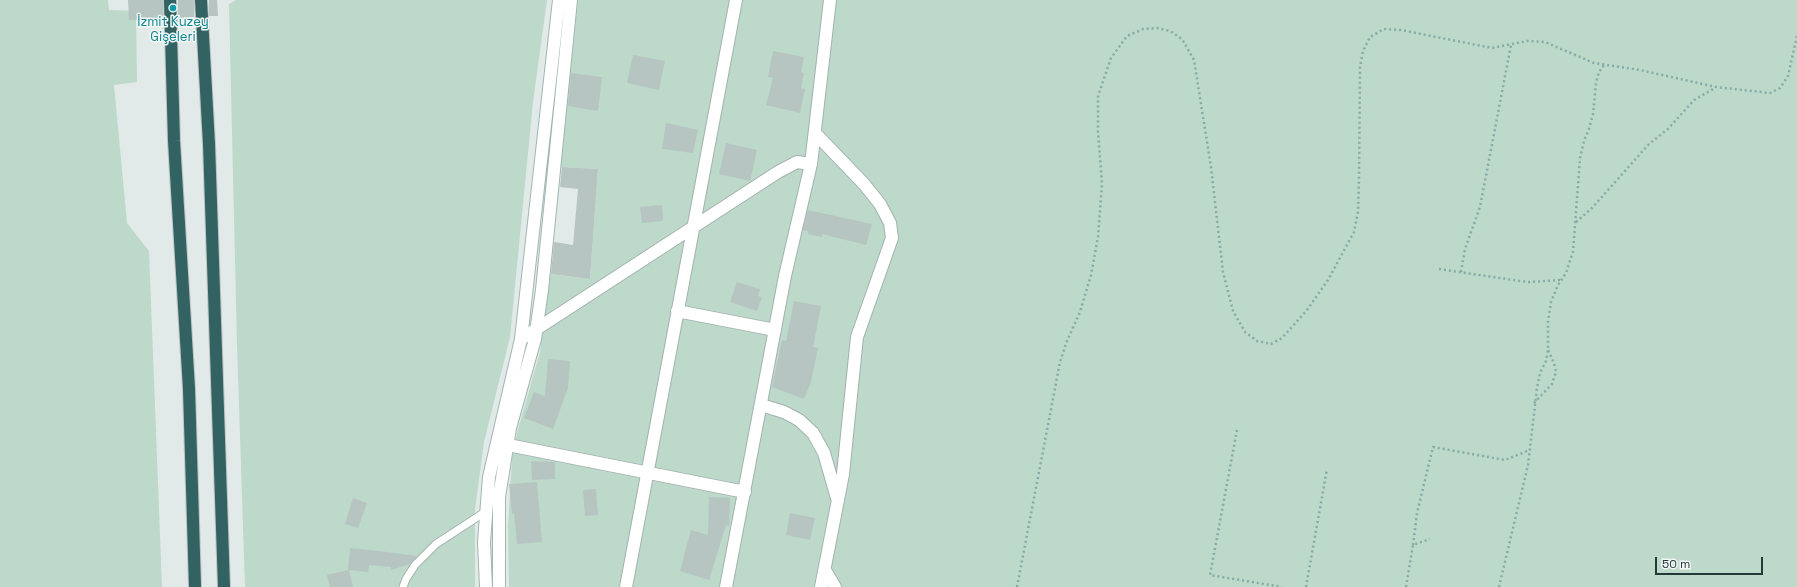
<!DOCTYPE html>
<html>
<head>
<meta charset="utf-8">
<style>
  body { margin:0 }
  #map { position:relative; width:1797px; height:587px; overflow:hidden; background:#e1eae8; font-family:"Space Grotesk",sans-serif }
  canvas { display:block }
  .scale { position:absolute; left:1655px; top:557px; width:108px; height:18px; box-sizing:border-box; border:2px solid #233938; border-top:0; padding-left:5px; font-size:12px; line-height:14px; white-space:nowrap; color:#233938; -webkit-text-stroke:3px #f1f7f5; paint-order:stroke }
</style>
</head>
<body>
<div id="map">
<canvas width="1797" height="587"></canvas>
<div class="scale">50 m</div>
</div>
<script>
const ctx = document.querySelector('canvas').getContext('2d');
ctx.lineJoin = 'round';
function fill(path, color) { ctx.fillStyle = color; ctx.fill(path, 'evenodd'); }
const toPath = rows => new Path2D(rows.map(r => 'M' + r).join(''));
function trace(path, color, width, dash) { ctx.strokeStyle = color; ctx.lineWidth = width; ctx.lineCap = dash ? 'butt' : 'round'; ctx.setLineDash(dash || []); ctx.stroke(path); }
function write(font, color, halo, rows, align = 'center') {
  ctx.font = font + ' "Space Grotesk",sans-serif'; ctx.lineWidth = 3; ctx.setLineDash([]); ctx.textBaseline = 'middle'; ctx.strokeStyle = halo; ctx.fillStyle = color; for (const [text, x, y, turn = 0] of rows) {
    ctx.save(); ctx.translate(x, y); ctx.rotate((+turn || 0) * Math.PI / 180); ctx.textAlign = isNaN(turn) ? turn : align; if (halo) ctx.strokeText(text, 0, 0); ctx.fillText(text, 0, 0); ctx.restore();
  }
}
const green = toPath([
  [0,0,108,0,109,10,136,11,137,82,114,85,127,223,149,251,162,587,0,587],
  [236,0,547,0,533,102,510,337,484,442,475,509,475,587,245,587,237,344,229,4],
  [578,0,1797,0,1797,587,509,587,508,526,512,459,517,433,540,352,546,309,549,274,590,279,598,169,560,167]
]);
const building = toPath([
  [128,0,163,0,163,19,129,20],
  [178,0,194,0,194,17,178,18],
  [209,0,217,0,218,16,209,16],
  [773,51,804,57,801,72,804,73,801,88,805,89,800,113,766,105,773,78,768,77],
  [633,55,665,61,659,90,627,83],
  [571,73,602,77,598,111,568,106],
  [666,123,698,130,693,153,662,149],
  [726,143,757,150,750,181,719,174],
  [562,167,598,169,590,279,551,274,554,242,573,245,578,189,560,187],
  [662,205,663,221,642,223,640,207],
  [808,210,872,224,866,245,822,234,822,237,808,234,808,231,803,230],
  [737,282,760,289,758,296,762,297,757,311,730,302],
  [794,301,821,306,813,347,818,348,811,382,804,399,772,387,782,340,786,341],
  [548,359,570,361,568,388,553,429,524,418,534,392,545,396],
  [531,461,555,462,555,479,532,480],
  [537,482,542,542,517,544,514,513,512,514,509,484],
  [596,489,598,515,585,516,583,490],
  [709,497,730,498,729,526,726,525,709,580,680,571,691,530,708,535],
  [353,498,367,503,358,528,345,524],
  [790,513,815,518,810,540,786,535],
  [350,548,379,551,417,556,410,564,391,570,391,567,369,565,368,572,349,570,353,587,330,587,327,575,348,570]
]);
const path = toPath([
  [1576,222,1592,208,1649,144,1668,129,1694,100,1715,88],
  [1439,269,1513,280,1529,282,1561,280],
  [1461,272,1465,249,1480,207,1511,45],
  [1534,403,1552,384,1556,372,1554,363,1548,350],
  [1237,430,1210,575,1282,587],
  [1413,545,1417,513,1433,447,1505,460,1530,450],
  [1017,587,1060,362,1067,341,1080,312,1091,275,1098,237,1102,184,1098,132,1098,96,1111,58,1127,36,1143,29,1157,28,1170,31,1182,39,1194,60,1211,167,1223,272,1233,311,1245,332,1257,341,1271,344,1282,338,1307,310,1328,280,1354,232,1358,212,1359,179,1360,67,1363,51,1370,37,1384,29,1401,30,1492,48,1527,41,1545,42,1594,63,1640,70,1716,87,1770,93,1780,88,1788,76,1797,36],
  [1306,587,1327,469],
  [1406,587,1413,545,1430,539],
  [1499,587,1528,465,1537,388,1540,373,1546,361,1548,349,1548,322,1551,302,1558,285,1566,273,1573,252,1580,158,1584,141,1589,129,1593,114,1596,83,1599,72,1604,65]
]);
const service = toPath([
  [403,587,406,579,415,565,436,544,485,512]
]);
const minor = toPath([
  [815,133,864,184,880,204,890,223,892,238,857,337,843,474,821,587],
  [677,311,775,330],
  [521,339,778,172,797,162,811,164],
  [761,405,784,412,799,420,813,433,824,453,837,498],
  [498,443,745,492],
  [825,570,835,587],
  [626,587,736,0],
  [726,587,785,276,811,164,830,0]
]);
const secondary = toPath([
  [486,587,484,542,489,477,521,339,559,0],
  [499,587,499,497,510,428,535,339,542,290,571,0]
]);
const motorway = toPath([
  [170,0,174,141,189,389,195,587],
  [201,0,209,144,224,587]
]);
const markers = [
  [173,8,4,"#0f9aa8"]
];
const cultureNames = [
  ["İzmit Kuzey",173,22],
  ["Gişeleri",173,37]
];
fill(green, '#bcd9ca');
fill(building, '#b7c5c2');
trace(service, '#a4b1b0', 9);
trace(minor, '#a4b1b0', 14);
trace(secondary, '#a1b5b2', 14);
trace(motorway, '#bdc4c3', 14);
trace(path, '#85aba7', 2.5, [2, 3]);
trace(service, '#fff', 7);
trace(minor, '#fff', 12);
trace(secondary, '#fff', 12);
trace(motorway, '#326262', 12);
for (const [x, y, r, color] of markers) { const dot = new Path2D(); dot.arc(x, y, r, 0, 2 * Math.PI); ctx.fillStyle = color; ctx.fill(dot); trace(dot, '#f1f7f5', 1.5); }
write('13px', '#0d838f', '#f1f7f5', cultureNames);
</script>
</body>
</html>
